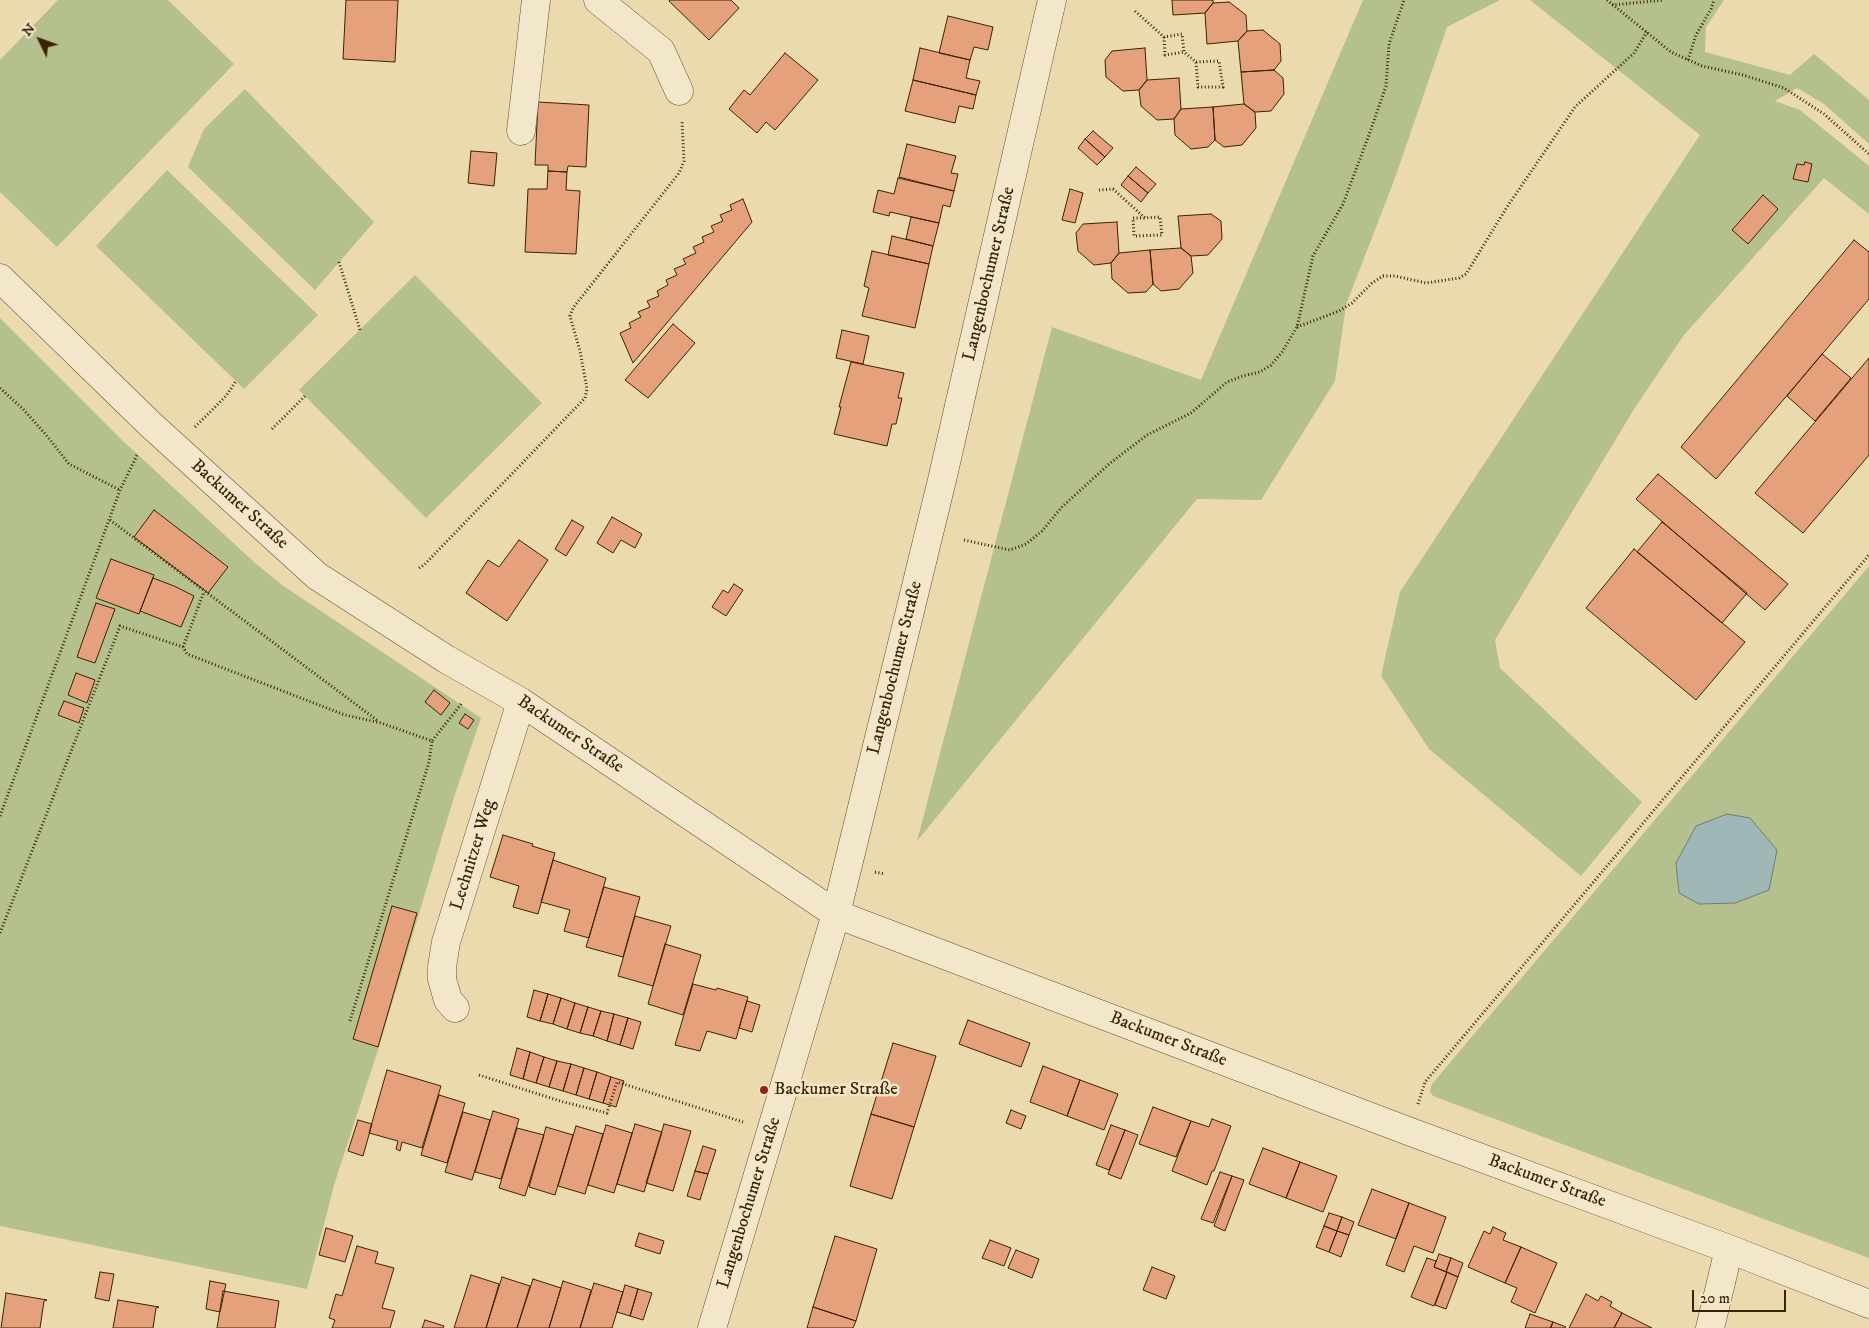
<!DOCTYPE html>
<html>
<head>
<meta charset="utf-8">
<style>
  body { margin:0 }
  #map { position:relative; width:1869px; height:1328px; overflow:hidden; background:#ecdaaf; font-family:"IM FELL DW Pica",serif }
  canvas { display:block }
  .north { position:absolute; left:15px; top:15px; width:50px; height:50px; -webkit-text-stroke:4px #f3e7cb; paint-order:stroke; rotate:312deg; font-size:14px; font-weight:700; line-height:20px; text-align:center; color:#3c2203 }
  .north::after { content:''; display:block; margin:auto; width:18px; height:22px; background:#3c2203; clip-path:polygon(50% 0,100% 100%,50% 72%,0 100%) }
  .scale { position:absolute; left:1692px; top:1290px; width:94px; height:22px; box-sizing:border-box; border:2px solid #3c2203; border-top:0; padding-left:6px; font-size:15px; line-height:18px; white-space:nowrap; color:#3c2203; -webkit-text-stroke:4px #f3e7cb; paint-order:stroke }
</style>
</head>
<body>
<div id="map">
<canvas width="1869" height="1328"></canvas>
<div class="north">N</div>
<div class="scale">20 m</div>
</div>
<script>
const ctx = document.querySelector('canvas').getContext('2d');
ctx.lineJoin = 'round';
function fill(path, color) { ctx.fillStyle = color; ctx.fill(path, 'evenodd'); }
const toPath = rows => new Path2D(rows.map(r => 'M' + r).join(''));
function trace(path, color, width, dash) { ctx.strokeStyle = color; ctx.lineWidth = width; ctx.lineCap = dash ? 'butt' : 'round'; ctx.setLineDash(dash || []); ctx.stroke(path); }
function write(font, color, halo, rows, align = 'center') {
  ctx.font = font + ' "IM FELL DW Pica",serif'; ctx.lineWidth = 5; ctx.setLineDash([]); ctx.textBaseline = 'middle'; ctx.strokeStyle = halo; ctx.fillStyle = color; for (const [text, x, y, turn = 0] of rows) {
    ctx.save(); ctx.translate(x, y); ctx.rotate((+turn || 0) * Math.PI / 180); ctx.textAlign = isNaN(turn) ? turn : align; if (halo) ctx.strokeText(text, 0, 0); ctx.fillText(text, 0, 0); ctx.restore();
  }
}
const green = toPath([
  [58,0,168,0,234,64,57,247,0,192,0,60],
  [1363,0,1500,0,1447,27,1395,178,1346,305,1335,381,1261,500,1197,499,917,841,1052,327,1201,380],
  [1530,0,1724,0,1706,27,1705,52,1790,75,1814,54,1869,100,1869,144,1824,104,1797,88,1775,101,1800,110,1869,166,1869,214,1824,178,1684,335,1634,409,1495,640,1500,668,1642,802,1581,876,1429,749,1381,676,1400,592,1700,135],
  [245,89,374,222,315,290,188,167,204,129],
  [167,170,318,315,244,389,96,246],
  [415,275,542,403,426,518,299,390],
  [0,318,123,441,255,563,282,585,481,718,454,797,378,1050,335,1182,307,1289,0,1226],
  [1869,566,1869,1258,1433,1096,1430,1091,1432,1084]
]);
const water = toPath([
  [1727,814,1750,818,1777,850,1769,890,1735,903,1699,904,1679,893,1676,863,1696,826,1727,814]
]);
const building = toPath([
  [346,0,398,0,395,62,343,59,346,0],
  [670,0,731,0,739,8,709,40,669,1,670,0],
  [1172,0,1213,0,1213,3,1205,13,1173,15,1172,0],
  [1229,2,1246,15,1247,31,1238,41,1207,44,1205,13,1213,3,1229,2],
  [948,16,993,27,988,50,974,47,970,60,939,53,948,16],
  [1263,30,1280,44,1281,61,1274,70,1241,72,1238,41,1247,31,1263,30],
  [920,48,970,60,966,78,980,81,976,95,913,80,920,48],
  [1145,48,1147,80,1139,90,1123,91,1106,77,1105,60,1112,51,1145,48],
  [785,53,818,80,775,130,766,122,757,133,729,109,744,90,750,95,785,53],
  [1274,70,1283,78,1284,94,1271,111,1255,112,1244,104,1241,72,1274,70],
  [1179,78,1181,109,1174,119,1157,120,1141,106,1139,90,1147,80,1179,78],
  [913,80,976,95,973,109,959,106,955,123,905,111,913,80],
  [538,102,589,105,586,167,568,166,567,172,548,171,548,165,535,165,538,102],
  [1244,104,1255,112,1256,128,1242,145,1224,147,1215,140,1213,107,1244,104],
  [1213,107,1215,140,1208,147,1191,149,1175,135,1174,119,1181,109,1213,107],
  [1093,131,1113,148,1105,157,1085,139,1093,131],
  [1085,139,1105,157,1097,165,1078,148,1085,139],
  [907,144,956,156,951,173,958,174,954,191,899,177,907,144],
  [471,151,497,153,494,186,468,183,471,151],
  [1805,162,1812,164,1808,182,1793,179,1797,164,1804,165,1805,162],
  [1136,167,1156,184,1148,193,1128,176,1136,167],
  [548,171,567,172,566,190,580,191,576,254,525,252,528,189,547,189,548,171],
  [1128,176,1148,193,1141,202,1121,185,1128,176],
  [898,178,954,191,950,207,943,205,939,223,890,212,889,216,873,212,878,190,894,194,898,178],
  [1070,189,1083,193,1075,223,1062,220,1070,189],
  [1763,195,1778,209,1748,244,1732,230,1763,195],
  [743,199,752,222,633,363,620,333,631,328,629,323,641,317,638,312,650,307,647,301,659,296,657,291,668,285,666,280,677,275,674,269,686,264,683,259,696,253,693,247,704,242,702,237,714,232,711,226,723,221,720,215,732,210,730,205,743,199],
  [1211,214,1221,221,1222,239,1208,255,1191,256,1181,248,1178,216,1211,214],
  [911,217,939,223,933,246,906,239,911,217],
  [1117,222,1119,253,1111,263,1094,265,1078,251,1076,233,1083,224,1117,222],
  [892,236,933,246,929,264,888,255,892,236],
  [1854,240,1869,252,1869,299,1716,479,1681,447,1854,240],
  [1181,248,1191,256,1193,273,1179,289,1161,291,1153,284,1150,250,1181,248],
  [1150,250,1153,284,1146,292,1128,293,1112,279,1111,263,1119,253,1150,250],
  [872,251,929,264,915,328,862,316,869,288,864,286,872,251],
  [673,324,695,343,648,398,625,380,673,324],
  [842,330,869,336,863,364,836,358,842,330],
  [1822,354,1851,378,1815,421,1787,396,1822,354],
  [1869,358,1869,455,1803,533,1755,493,1869,358],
  [851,362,904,373,898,398,902,398,896,424,892,424,887,446,834,434,841,407,839,407,851,362],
  [1658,474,1788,584,1765,610,1636,499,1658,474],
  [154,510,228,567,208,593,134,537,154,510],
  [612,517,642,534,635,548,621,540,613,553,597,543,612,517],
  [572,520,584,527,566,556,555,549,572,520],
  [1662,522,1747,593,1722,623,1637,552,1662,522],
  [519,540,548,560,507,621,466,593,488,560,499,567,519,540],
  [1634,549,1745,642,1696,700,1586,608,1634,549],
  [111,559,154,575,139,614,96,598,111,559],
  [153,578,174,586,194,596,181,627,140,611,153,578],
  [734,584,743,590,726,616,712,607,723,590,728,593,734,584],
  [96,603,115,609,95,663,77,657,96,603],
  [76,673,95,680,87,703,68,695,76,673],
  [434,690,450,703,441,715,425,702,434,690],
  [64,701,84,708,79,723,58,715,64,701],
  [465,714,474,720,468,729,459,723,465,714],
  [503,835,533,844,532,846,555,853,538,914,513,907,519,886,490,877,503,835],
  [553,860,606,878,589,938,564,931,570,910,541,902,553,860],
  [604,887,640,897,623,957,586,947,604,887],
  [392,906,417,913,378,1047,353,1039,392,906],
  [635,916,671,926,653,986,618,976,635,916],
  [665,944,701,955,683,1015,648,1004,665,944],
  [693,984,716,990,717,988,748,997,736,1039,707,1031,700,1051,675,1045,693,984],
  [534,990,548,994,540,1021,527,1017,534,990],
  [548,994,561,998,553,1024,540,1021,548,994],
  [561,998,575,1003,567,1029,553,1024,561,998],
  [747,1001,760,1005,752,1032,739,1028,747,1001],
  [575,1003,588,1007,580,1033,567,1029,575,1003],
  [588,1007,601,1011,593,1036,580,1033,588,1007],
  [601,1011,614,1014,607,1041,593,1036,601,1011],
  [614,1014,628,1018,620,1045,607,1041,614,1014],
  [628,1018,641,1022,633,1049,620,1045,628,1018],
  [968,1020,1030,1043,1021,1067,959,1044,968,1020],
  [893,1043,936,1056,914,1127,871,1114,893,1043],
  [517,1048,530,1052,523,1079,510,1075,517,1048],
  [530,1052,544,1057,536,1083,523,1079,530,1052],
  [544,1057,557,1061,549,1087,536,1083,544,1057],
  [557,1061,571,1064,563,1091,549,1087,557,1061],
  [571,1064,584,1068,576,1095,563,1091,571,1064],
  [1043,1066,1080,1080,1067,1116,1030,1102,1043,1066],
  [584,1068,597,1072,589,1099,576,1095,584,1068],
  [387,1070,441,1086,422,1148,402,1142,400,1151,396,1149,398,1141,369,1133,387,1070],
  [597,1072,611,1077,603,1103,589,1099,597,1072],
  [611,1077,624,1081,616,1107,603,1103,611,1077],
  [1080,1080,1118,1094,1104,1130,1067,1116,1080,1080],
  [439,1095,465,1103,447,1163,421,1155,439,1095],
  [1153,1107,1191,1121,1176,1157,1139,1144,1153,1107],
  [1011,1110,1026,1116,1021,1129,1006,1123,1011,1110],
  [493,1111,519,1119,501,1179,475,1172,493,1111],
  [463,1112,490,1120,472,1180,445,1172,463,1112],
  [871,1114,914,1127,892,1199,850,1186,871,1114],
  [1212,1119,1231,1126,1214,1171,1212,1171,1207,1185,1172,1171,1191,1121,1209,1127,1212,1119],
  [358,1120,372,1124,363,1156,348,1151,358,1120],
  [635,1124,662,1132,644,1192,617,1184,635,1124],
  [664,1124,691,1131,673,1191,646,1183,664,1124],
  [606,1125,632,1133,614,1193,588,1185,606,1125],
  [1111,1125,1125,1130,1109,1170,1096,1165,1111,1125],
  [576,1126,603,1134,585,1194,558,1186,576,1126],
  [546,1127,573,1135,555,1195,529,1187,546,1127],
  [517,1128,544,1135,525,1196,499,1188,517,1128],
  [1125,1130,1138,1135,1121,1179,1108,1174,1125,1130],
  [703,1146,716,1150,708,1174,695,1171,703,1146],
  [1263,1148,1300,1162,1286,1198,1249,1184,1263,1148],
  [1300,1162,1337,1176,1323,1212,1286,1198,1300,1162],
  [695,1171,708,1174,700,1200,687,1196,695,1171],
  [1220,1172,1232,1176,1213,1223,1201,1219,1220,1172],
  [1232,1176,1244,1180,1225,1231,1214,1226,1232,1176],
  [1372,1189,1409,1203,1396,1239,1358,1225,1372,1189],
  [1409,1203,1446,1217,1433,1253,1414,1246,1404,1272,1386,1265,1409,1203],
  [1329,1213,1342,1217,1337,1231,1324,1226,1329,1213],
  [1342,1217,1354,1222,1349,1235,1337,1231,1342,1217],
  [1324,1226,1337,1231,1329,1252,1316,1247,1324,1226],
  [1493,1227,1506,1233,1503,1240,1521,1247,1505,1283,1468,1267,1484,1231,1490,1234,1493,1227],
  [326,1228,353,1236,345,1262,319,1255,326,1228],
  [1337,1231,1349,1235,1341,1257,1329,1252,1337,1231],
  [639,1233,664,1241,660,1254,635,1246,639,1233],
  [835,1236,877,1249,856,1321,813,1307,835,1236],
  [990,1240,1011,1248,1004,1266,982,1258,990,1240],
  [357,1246,378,1252,375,1263,394,1268,382,1308,395,1311,390,1328,332,1328,335,1320,329,1318,336,1294,342,1296,357,1246],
  [1521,1247,1557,1263,1535,1313,1511,1302,1517,1288,1505,1283,1521,1247],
  [1016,1250,1039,1259,1032,1278,1008,1268,1016,1250],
  [1439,1254,1451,1258,1446,1272,1434,1267,1439,1254],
  [1427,1258,1436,1261,1434,1267,1447,1272,1434,1306,1411,1297,1427,1258],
  [1451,1258,1463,1263,1458,1277,1446,1272,1451,1258],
  [1152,1267,1175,1276,1166,1299,1143,1290,1152,1267],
  [100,1272,114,1274,109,1301,95,1298,100,1272],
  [1447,1272,1458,1277,1446,1309,1435,1305,1447,1272],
  [471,1275,499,1284,486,1328,454,1328,471,1275],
  [502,1277,530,1286,517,1328,486,1328,502,1277],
  [533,1279,561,1288,549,1328,517,1328,533,1279],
  [210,1281,226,1284,220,1312,206,1309,210,1281],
  [563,1281,591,1290,580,1328,549,1328,563,1281],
  [594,1283,623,1292,612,1328,580,1328,594,1283],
  [625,1285,638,1289,630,1316,617,1312,625,1285],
  [638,1289,652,1293,643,1320,630,1316,638,1289],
  [223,1291,279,1301,275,1328,217,1328,223,1291],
  [6,1293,47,1300,44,1301,40,1328,1,1328,6,1293],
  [1586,1294,1598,1301,1601,1296,1612,1302,1610,1306,1622,1313,1614,1328,1569,1328,1586,1294],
  [118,1300,159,1307,156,1308,153,1328,113,1328,118,1300],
  [813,1307,856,1321,853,1328,807,1328,813,1307],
  [1622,1313,1652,1328,1614,1328,1622,1313],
  [1530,1314,1553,1322,1550,1328,1525,1328,1530,1314],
  [425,1320,444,1326,443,1328,422,1328,425,1320],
  [1553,1322,1566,1327,1565,1328,1551,1328,1553,1322]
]);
const path = toPath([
  [1607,0,1671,52,1702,66,1743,75,1784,88,1824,114,1869,154],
  [1612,5,1664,0],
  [1135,11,1164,37,1182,34,1184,52,1196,62,1219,61,1223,87,1198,87,1196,62],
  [1164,37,1165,55,1184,52],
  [1688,60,1696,35,1711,9,1714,0],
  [1099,190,1113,189,1145,218,1160,217,1162,235,1134,236,1133,218,1145,218],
  [339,262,360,330],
  [1297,327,1339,311,1352,303,1372,283,1383,276,1395,276,1426,283,1459,278,1466,274,1507,207,1575,107,1634,53,1647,32],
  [0,388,23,409,47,436,69,464,120,490],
  [195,427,226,396,236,381],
  [272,429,305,396],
  [110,520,378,721],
  [964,540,1010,550,1026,544,1042,531,1062,507,1109,464,1147,435,1191,413,1227,382,1243,376,1260,372,1271,365,1282,352,1297,327,1313,256,1343,204,1369,135,1386,86,1389,44,1404,0],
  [419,568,424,565,585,398,587,389,580,351,570,316,573,308,679,173,684,161,682,121],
  [183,647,204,592],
  [0,816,120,490,138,453],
  [875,872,885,874],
  [0,933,120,626,183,647,187,654,345,715,381,723,432,741,462,703],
  [350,1021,429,762,432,741],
  [479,1075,560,1101,607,1113,617,1082,743,1122],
  [1418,1104,1425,1082,1869,555]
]);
const minor = toPath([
  [598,0,661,51,679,91],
  [521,131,536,0],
  [0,278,150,424,317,576,446,659,521,702,836,914,1408,1131,1729,1249,1869,1304],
  [455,1008,448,1000,442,979,442,967,446,942,521,702],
  [712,1328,836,914,942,480,1052,0],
  [1710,1328,1729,1249]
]);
const markers = [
  [764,1090,5,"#8f2418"]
];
const streetNames = [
  ["Langenbochumer Straße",990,274,-77],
  ["Backumer Straße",239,505,42],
  ["Langenbochumer Straße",896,668,-76],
  ["Backumer Straße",570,735,34],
  ["Lechnitzer Weg",474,855,-73],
  ["Backumer Straße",1168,1040,21],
  ["Backumer Straße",1547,1182,20],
  ["Langenbochumer Straße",750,1203,-73]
];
const poiNames = [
  ["Backumer Straße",774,1090]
];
fill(green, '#b4c08d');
fill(water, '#9db8b6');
trace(water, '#767c6e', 1);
fill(building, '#e4a17c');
trace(building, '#3c2203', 1);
trace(minor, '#68502e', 29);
trace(path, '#3c2203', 3, [1, 2.5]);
trace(minor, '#f3e7cb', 28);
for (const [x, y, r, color] of markers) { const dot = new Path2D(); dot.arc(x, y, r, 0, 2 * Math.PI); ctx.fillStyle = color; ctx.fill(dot); trace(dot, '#f3e7cb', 2); }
write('18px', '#3c2203', '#f3e7cb', streetNames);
write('18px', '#3c2203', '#f3e7cb', poiNames, 'left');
</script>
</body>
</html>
